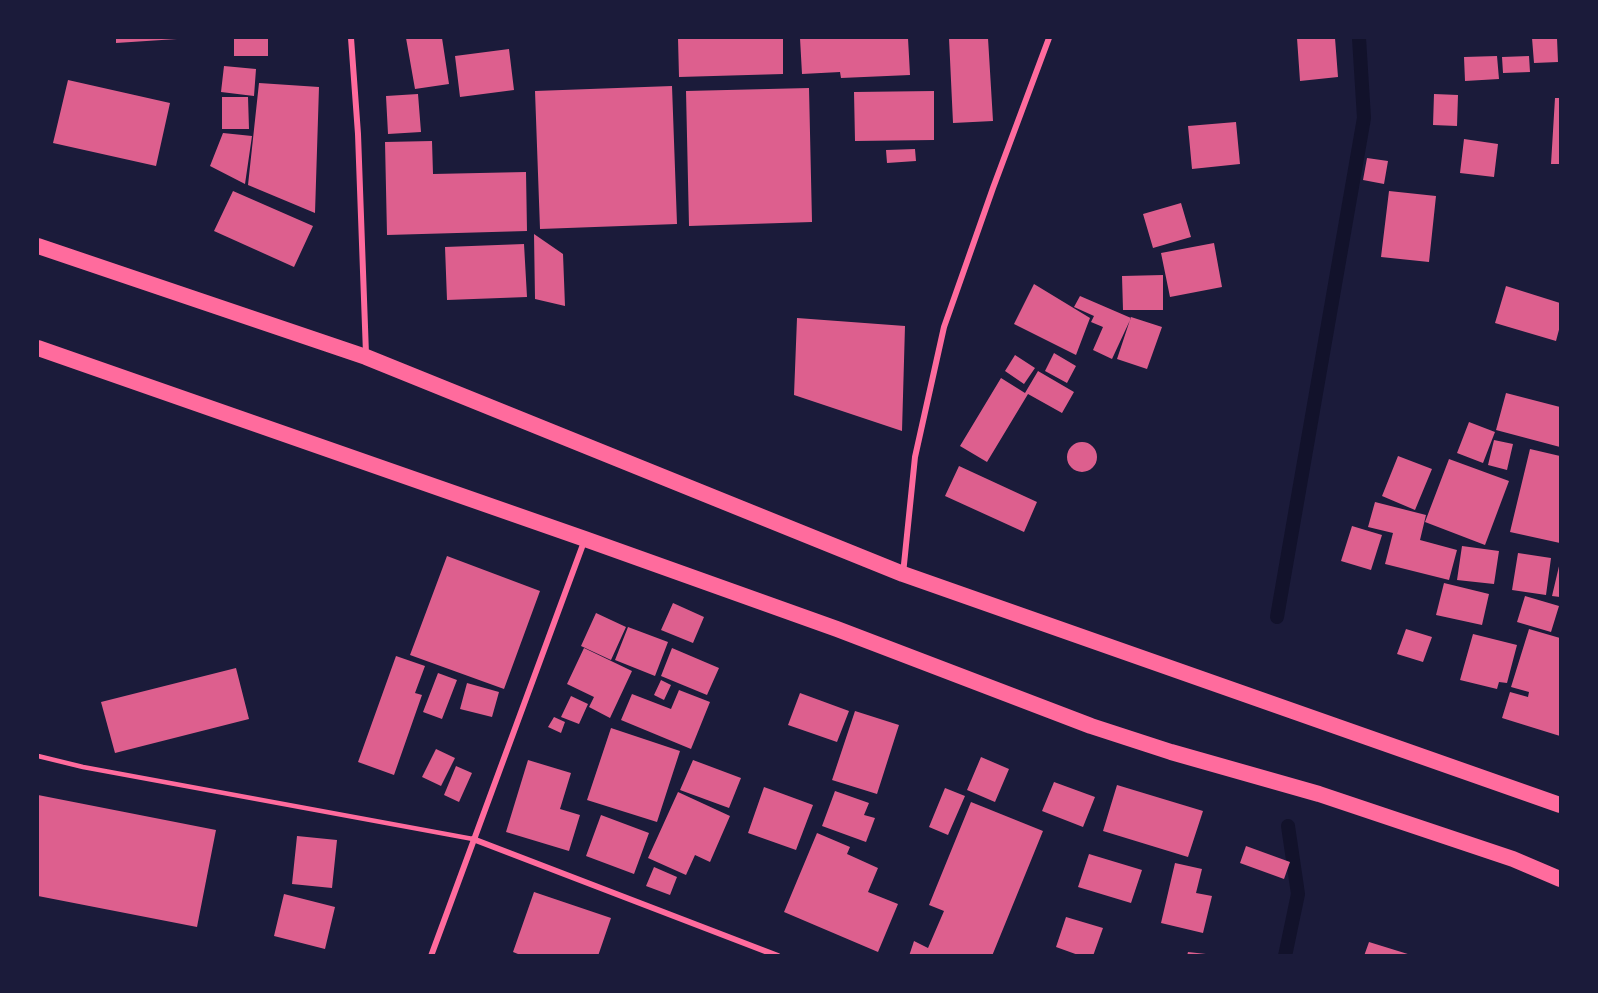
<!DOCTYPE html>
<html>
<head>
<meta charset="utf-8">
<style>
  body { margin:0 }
  #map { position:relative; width:1598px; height:993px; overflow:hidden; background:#1b1b3a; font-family:Raleway,sans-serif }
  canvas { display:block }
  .frame { position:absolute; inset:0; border:39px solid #1b1b3a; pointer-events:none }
</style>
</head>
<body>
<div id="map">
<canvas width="1598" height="993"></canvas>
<div class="frame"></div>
</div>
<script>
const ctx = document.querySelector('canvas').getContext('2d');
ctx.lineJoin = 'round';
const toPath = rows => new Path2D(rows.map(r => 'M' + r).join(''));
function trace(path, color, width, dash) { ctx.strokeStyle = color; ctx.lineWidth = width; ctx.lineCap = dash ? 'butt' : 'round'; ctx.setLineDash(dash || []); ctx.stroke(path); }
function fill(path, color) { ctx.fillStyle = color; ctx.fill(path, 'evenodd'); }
const stream = toPath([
  [1277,617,1364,118,1359,38],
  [1285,956,1298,894,1288,826]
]);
const building = toPath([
  [116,38,177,38,177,39,116,43],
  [234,38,268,38,268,56,234,56],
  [406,38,442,38,449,84,415,89],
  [678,38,783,38,783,74,679,77],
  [800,38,908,38,910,75,841,78,840,72,802,74],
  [949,38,988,38,993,121,953,123],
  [1297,38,1335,38,1338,77,1300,81],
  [1532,38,1557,38,1558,62,1534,63],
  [509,49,514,90,460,97,455,56],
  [1497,56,1499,79,1465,81,1464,57],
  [1529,56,1530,72,1503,73,1502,57],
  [224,66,256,69,254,96,221,92],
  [68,80,170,103,156,166,53,143],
  [259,83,319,87,315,213,248,185],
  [672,86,677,224,540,229,535,91],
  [809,88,812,222,689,226,686,91],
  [934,91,934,140,855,141,854,92],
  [418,94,421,132,388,134,386,96],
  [1434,94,1458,95,1457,126,1433,125],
  [222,97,248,97,249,129,222,129],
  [1555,98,1560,98,1560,164,1551,164],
  [1236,122,1240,164,1192,169,1188,126],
  [223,133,252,136,245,184,210,166],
  [1464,139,1498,144,1494,177,1460,173],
  [432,141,433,174,526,172,527,231,387,235,385,142],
  [915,149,916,161,887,163,886,150],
  [1367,158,1388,161,1384,184,1363,180],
  [233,191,313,226,294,267,214,231],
  [1389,191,1436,196,1429,262,1381,257],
  [1181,203,1191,237,1153,248,1143,214],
  [534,234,563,254,565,306,535,299],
  [1214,243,1222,287,1170,297,1161,253],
  [524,244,527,297,447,300,445,247],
  [1163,275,1163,310,1123,310,1122,276],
  [1034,284,1090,318,1076,355,1014,324],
  [1506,286,1560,303,1560,326,1556,341,1495,323],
  [1080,296,1131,318,1112,359,1093,350,1103,327,1091,322,1094,316,1074,307],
  [1131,317,1162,327,1147,369,1117,359],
  [797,318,905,326,902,431,794,395],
  [1054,353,1076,366,1067,383,1045,371],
  [1015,355,1035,368,1024,384,1005,371],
  [1038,371,1074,392,1062,413,1028,394,987,462,960,446,1001,378,1025,393],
  [1506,393,1560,407,1560,447,1496,430],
  [1469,422,1495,432,1483,463,1457,453],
  [1494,440,1513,444,1507,470,1488,465],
  '1067 457a15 15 0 1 1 30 0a15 15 0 1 1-30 0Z',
  [1530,449,1560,456,1560,543,1510,532],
  [1398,456,1432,469,1415,510,1382,496],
  [1449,459,1509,481,1485,545,1425,522],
  [959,466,1037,502,1024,532,945,496],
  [1375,502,1426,515,1420,540,1457,550,1449,580,1385,564,1393,533,1368,527],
  [1352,526,1382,535,1371,570,1341,561],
  [1462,546,1499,551,1494,584,1457,580],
  [1518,553,1551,558,1546,595,1512,590],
  [447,556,540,591,504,689,410,655],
  [1560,562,1560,597,1552,596],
  [1444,583,1489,594,1482,625,1436,615],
  [1525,596,1559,606,1551,632,1517,622],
  [673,603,704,617,693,643,661,630],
  [596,613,626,627,611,660,581,646],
  [628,627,668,642,655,676,615,660],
  [1406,629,1432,637,1423,662,1397,654],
  [1529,629,1560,638,1560,736,1502,718,1510,692,1528,697,1529,692,1511,687],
  [1473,634,1517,645,1507,683,1499,682,1497,689,1460,680],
  [584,648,632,671,610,718,589,707,594,697,567,684],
  [672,648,719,668,707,695,661,676],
  [396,656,425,666,415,693,422,695,394,775,358,762],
  [236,668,249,719,115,753,101,702],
  [438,673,457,680,442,719,423,712],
  [661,680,671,685,664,700,654,695],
  [467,683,499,692,492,717,460,709],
  [679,690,710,702,691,749,621,720,632,694,671,709],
  [800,693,849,711,837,742,788,725],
  [571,696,588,704,579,724,561,717],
  [855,711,899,725,877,794,832,780],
  [554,717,565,722,561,733,548,727],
  [611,728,680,751,657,822,587,800],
  [436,749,455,758,441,786,422,777],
  [981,757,1009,769,995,802,967,790],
  [528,760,571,773,560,809,580,815,569,851,506,832],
  [693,760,741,778,729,808,680,790],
  [456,766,472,773,459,802,444,795],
  [1054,782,1095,797,1083,827,1042,811],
  [1117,785,1203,811,1188,857,1103,831],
  [764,787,813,805,796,850,748,833],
  [945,788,965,796,948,835,929,827],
  [835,791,869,803,864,815,875,818,866,842,822,826],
  [678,792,730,816,710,862,695,855,686,875,648,858],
  [38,795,216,830,197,927,38,896],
  [971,802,1043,831,992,956,909,956,914,941,928,948,944,911,929,905],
  [601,815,649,833,634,874,586,856],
  [817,833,850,847,847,854,878,868,868,892,898,904,878,952,784,912],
  [297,836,337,840,332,888,292,884],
  [1246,846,1290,862,1284,879,1240,863],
  [1089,854,1142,870,1131,903,1078,887],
  [1175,863,1202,869,1196,893,1212,896,1203,933,1161,923],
  [654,867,677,877,670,895,646,886],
  [534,892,611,918,598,956,523,956,513,952],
  [284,894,335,907,325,949,274,936],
  [1066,917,1103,928,1093,956,1081,956,1056,947],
  [1369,942,1411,955,1411,956,1364,956],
  [1188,952,1206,954,1206,956,1187,956]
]);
const service = toPath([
  [38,756,83,767,473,839]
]);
const minor = toPath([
  [351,38,358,134,366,354],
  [903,574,915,457,944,327,993,188,1049,38],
  [473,839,778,956],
  [431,956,585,539]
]);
const trunk = toPath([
  [38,246,366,357,903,574,1560,805],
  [38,348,585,539,837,629,1091,726,1171,752,1319,794,1513,859,1560,879]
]);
trace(stream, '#12122b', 14);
fill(building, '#dd5f8e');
trace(service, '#ff6b9d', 4.5);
trace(minor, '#ff6b9d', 6);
trace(trunk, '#ff6b9d', 16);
</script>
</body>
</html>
